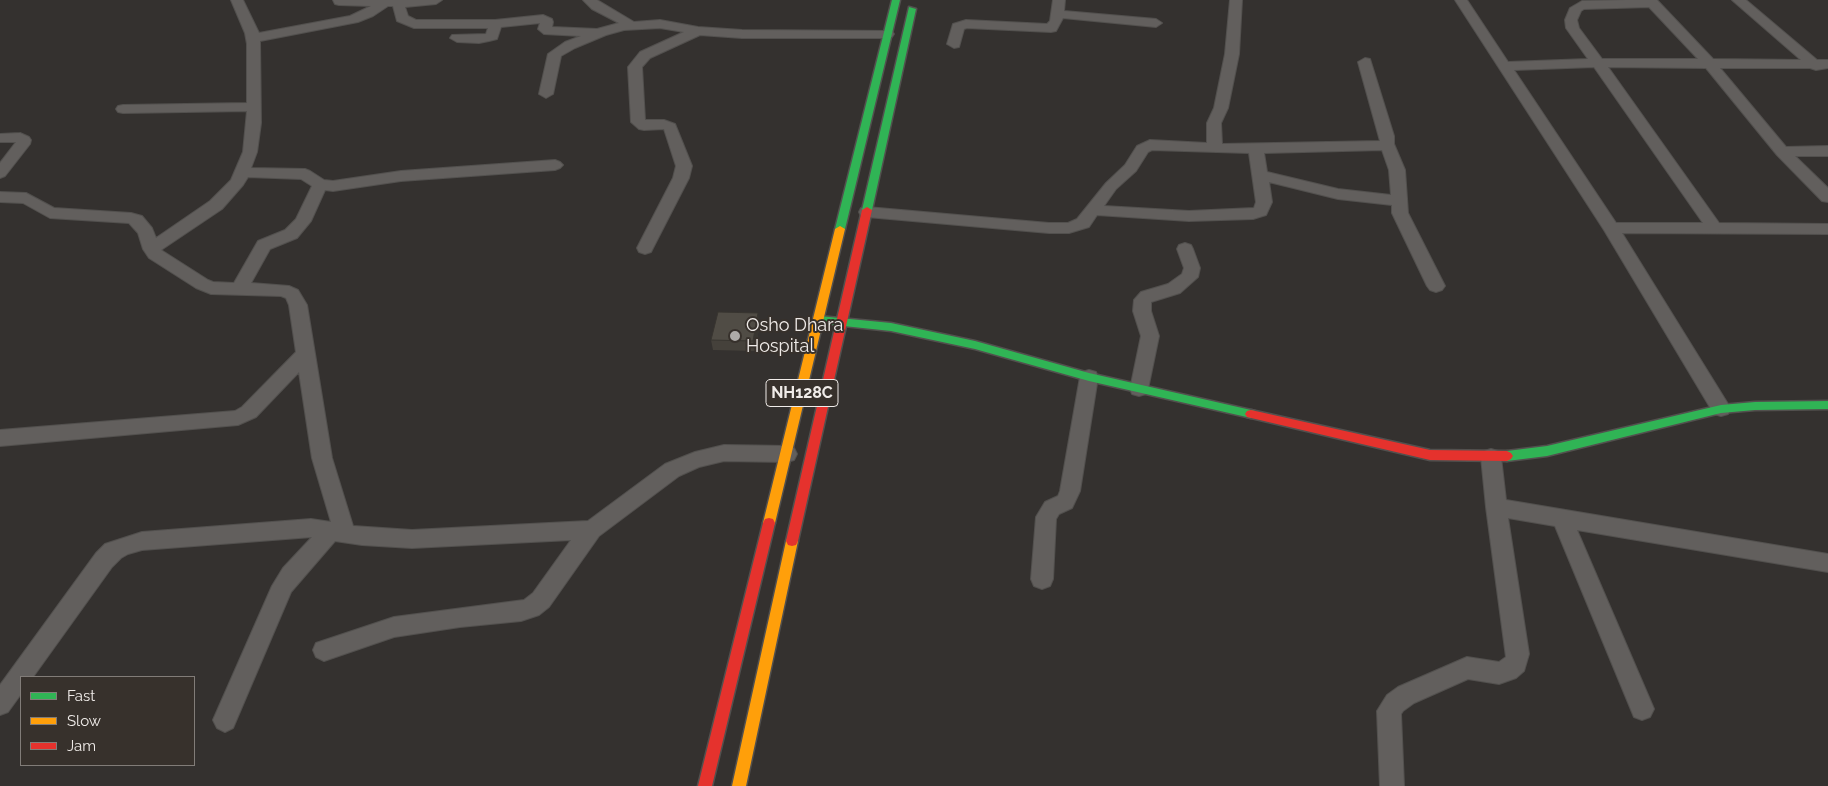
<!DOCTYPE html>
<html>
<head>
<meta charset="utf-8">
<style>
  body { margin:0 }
  #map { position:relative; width:1828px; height:786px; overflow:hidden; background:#34312f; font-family:Raleway,sans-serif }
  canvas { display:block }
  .legend { position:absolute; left:20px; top:676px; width:175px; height:90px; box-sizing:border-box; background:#37312c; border:1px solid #817c78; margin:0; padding:6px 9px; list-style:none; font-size:15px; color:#f0ece9 }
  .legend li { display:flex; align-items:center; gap:10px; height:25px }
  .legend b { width:25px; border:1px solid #817c78 }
</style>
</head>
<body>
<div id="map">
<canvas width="1828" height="786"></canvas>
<ul class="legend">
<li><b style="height:6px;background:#30b455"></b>Fast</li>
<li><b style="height:6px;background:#ff9f0a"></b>Slow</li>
<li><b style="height:6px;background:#e5322d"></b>Jam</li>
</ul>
</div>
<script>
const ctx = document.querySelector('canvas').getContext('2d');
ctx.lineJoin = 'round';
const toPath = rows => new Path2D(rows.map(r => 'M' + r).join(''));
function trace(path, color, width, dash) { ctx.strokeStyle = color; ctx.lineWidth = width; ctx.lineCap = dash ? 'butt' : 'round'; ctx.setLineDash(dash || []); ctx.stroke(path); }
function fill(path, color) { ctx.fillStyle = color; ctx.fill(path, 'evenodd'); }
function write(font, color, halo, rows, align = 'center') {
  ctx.font = font + ' Raleway,sans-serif'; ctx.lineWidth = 4; ctx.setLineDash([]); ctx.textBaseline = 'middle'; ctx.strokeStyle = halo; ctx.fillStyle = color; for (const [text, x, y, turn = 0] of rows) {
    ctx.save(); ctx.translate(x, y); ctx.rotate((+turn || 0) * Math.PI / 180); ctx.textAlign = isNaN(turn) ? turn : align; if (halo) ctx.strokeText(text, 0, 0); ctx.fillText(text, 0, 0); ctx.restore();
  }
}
const street = toPath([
  [231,0,243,0,259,33,350,16,371,6,339,5,335,4,333,0,442,0,436,4,405,7,408,16,416,20,495,20,543,15,552,19,553,22,552,27,597,29,619,23,592,9,583,0,597,0,634,22,660,20,698,27,742,30,892,31,894,34,892,37,887,38,742,38,700,35,650,58,642,67,645,120,664,120,675,124,692,166,689,178,653,248,651,252,645,254,639,252,637,248,673,178,676,166,664,129,644,130,639,129,631,122,628,67,640,52,684,32,660,28,624,30,606,35,575,48,561,56,553,94,546,98,539,94,548,54,565,42,581,36,544,34,538,29,540,23,501,27,497,39,489,41,479,43,457,42,450,38,452,35,486,34,488,28,414,28,397,21,393,6,388,6,373,16,358,22,260,41,261,123,257,152,251,168,305,169,310,171,324,180,333,181,401,171,555,160,560,162,563,165,560,168,555,170,401,181,333,191,325,190,311,221,297,238,270,249,251,283,289,286,298,290,307,305,332,458,353,526,412,530,588,521,665,464,695,452,724,445,787,446,794,448,797,454,794,460,787,462,724,461,699,467,679,476,599,536,549,607,539,615,521,621,460,627,394,637,324,661,316,657,313,650,316,643,394,617,524,600,533,593,571,540,412,548,362,545,335,541,291,592,233,728,225,732,217,728,213,720,272,586,283,568,312,537,142,550,128,554,121,558,112,567,33,677,21,677,21,694,8,712,0,715,0,685,96,553,105,544,142,532,311,519,331,522,312,458,299,372,256,417,238,425,0,446,0,430,235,411,242,407,296,352,289,305,286,298,281,296,211,294,196,288,149,258,143,249,138,233,129,223,50,218,23,203,0,202,0,192,26,193,54,208,131,213,142,216,152,228,156,238,210,201,231,180,243,152,247,111,123,113,118,112,116,109,118,106,123,105,247,103,247,44,245,33,231,0],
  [248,177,301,179,312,186,296,219,285,230,258,241,234,283,213,282,208,280,161,250,222,209,243,185,248,177],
  [1053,0,1065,0,1064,11,1156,19,1162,23,1156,27,1063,18,1056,31,1051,32,967,28,964,29,959,47,954,48,947,44,953,24,966,20,1047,24,1050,21,1053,0],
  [1230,0,1242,0,1239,54,1228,108,1221,123,1222,144,1380,141,1358,62,1365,58,1370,59,1394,136,1394,144,1405,170,1408,213,1445,286,1442,290,1436,292,1430,290,1427,286,1392,213,1392,205,1338,199,1269,182,1272,202,1266,215,1253,219,1189,221,1097,215,1089,227,1069,233,1049,233,867,217,861,216,859,212,861,208,867,207,1049,223,1068,223,1077,219,1106,183,1125,165,1137,146,1150,140,1207,143,1207,123,1214,108,1225,54,1230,0],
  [1152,150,1249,153,1256,202,1254,208,1189,211,1104,206,1116,189,1136,171,1148,152,1152,150],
  [1382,150,1389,170,1391,195,1338,189,1267,172,1264,153,1382,150],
  [1455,0,1467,0,1508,62,1588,59,1566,28,1565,20,1570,8,1582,1,1625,0,1657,0,1713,59,1801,60,1732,0,1746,0,1817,60,1828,60,1828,68,1816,70,1810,68,1720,68,1786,147,1828,146,1828,156,1795,156,1828,188,1828,202,1822,201,1777,155,1706,68,1608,67,1719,223,1828,224,1828,234,1622,233,1728,404,1731,409,1728,414,1721,416,1714,414,1604,230,1455,0],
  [1649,7,1698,59,1602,59,1579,28,1577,20,1581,11,1584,9,1649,7],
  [1594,67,1703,223,1616,223,1514,70,1594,67],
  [20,133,29,137,31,140,30,144,5,176,0,178,0,163,16,142,0,142,0,134,20,133],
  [1185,243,1191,245,1193,249,1200,268,1198,277,1180,293,1151,302,1151,311,1159,336,1148,389,1146,394,1139,396,1132,394,1130,389,1141,336,1133,311,1134,300,1141,292,1168,284,1182,274,1184,268,1177,249,1179,245,1185,243],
  [1089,370,1096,372,1098,377,1080,491,1072,508,1059,514,1056,519,1053,579,1050,586,1042,589,1034,586,1031,579,1036,517,1045,502,1058,496,1060,491,1080,377,1082,372,1089,370],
  [1491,449,1498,451,1501,457,1506,500,1828,554,1828,572,1577,530,1654,709,1650,717,1642,720,1634,717,1555,526,1508,518,1529,654,1524,671,1516,678,1499,684,1468,679,1414,703,1403,711,1401,714,1404,786,1380,786,1377,711,1387,695,1398,687,1467,657,1499,662,1506,657,1486,507,1481,457,1484,451,1491,449]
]);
const fast = toPath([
  [892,0,900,0,845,229,840,232,835,229,892,0],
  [909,7,916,9,872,210,867,213,862,210,909,7],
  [819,316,891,323,975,341,1089,373,1251,410,1255,411,1257,414,1255,417,1251,418,1089,381,975,349,891,331,815,323,814,320,819,316],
  [1828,401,1828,409,1755,410,1721,413,1547,456,1507,461,1503,459,1501,456,1503,453,1507,451,1547,446,1721,405,1755,402,1828,401]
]);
const slow = toPath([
  [840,226,845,229,775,523,773,527,769,528,765,527,763,523,835,229,840,226],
  [792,536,796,537,798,541,746,786,732,786,786,541,788,537,792,536]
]);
const jam = toPath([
  [867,207,872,210,798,541,796,545,792,546,788,545,786,541,862,210,867,207],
  [1251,410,1430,450,1507,451,1511,453,1513,456,1511,459,1507,461,1430,460,1247,417,1245,414,1247,411,1251,410],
  [769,518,773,519,775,523,712,786,698,786,763,523,765,519,769,518]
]);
const wall = toPath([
  [760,323,755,351,713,350,711,340]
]);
const shadedWall = toPath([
  [758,313,760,323,755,351,753,341]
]);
const building = toPath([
  [718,312,758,313,753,341,711,340,718,312]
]);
const markers = [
  [735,336,6,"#aeaba8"]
];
const shields = [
  [802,393,72]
];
const shieldNames = [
  ["NH128C",802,393]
];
const poiNames = [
  ["Osho Dhara",746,326],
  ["Hospital",746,347]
];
trace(street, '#52504e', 2);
trace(fast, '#52504e', 3);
trace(slow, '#52504e', 3);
trace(jam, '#52504e', 3);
fill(street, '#625f5d');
fill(fast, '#30b455');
fill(slow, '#ff9f0a');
fill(jam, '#e5322d');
fill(wall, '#45413b');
fill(shadedWall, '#383530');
fill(building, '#504c45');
trace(building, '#383530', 1);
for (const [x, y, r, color] of markers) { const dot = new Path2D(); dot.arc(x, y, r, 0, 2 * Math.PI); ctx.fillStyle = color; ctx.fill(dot); trace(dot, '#37312c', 2); }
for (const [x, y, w] of shields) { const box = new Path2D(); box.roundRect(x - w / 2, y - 13.5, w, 27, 4); ctx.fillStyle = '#37312c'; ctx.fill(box); trace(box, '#f0ece9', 1); }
write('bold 16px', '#f0ece9', null, shieldNames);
write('18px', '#f0ece9', '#37312c', poiNames, 'left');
</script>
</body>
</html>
